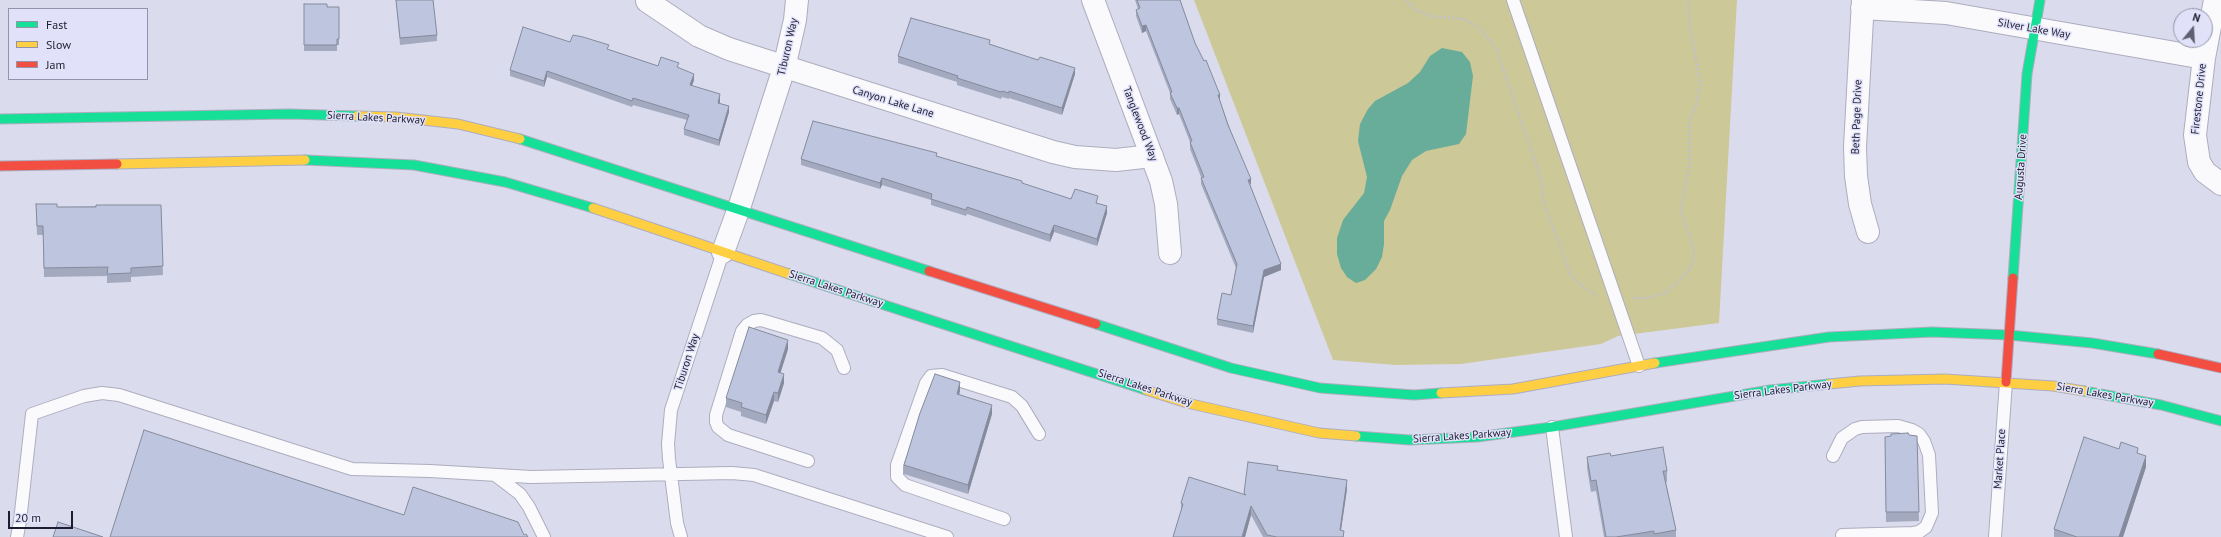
<!DOCTYPE html>
<html>
<head>
<meta charset="utf-8">
<style>
  body { margin:0 }
  #map { position:relative; width:2221px; height:537px; overflow:hidden; background:#dbdbee; font-family:"PT Sans",sans-serif }
  canvas { display:block }
  .legend { position:absolute; left:8px; top:8px; width:140px; height:72px; box-sizing:border-box; background:#e1e2f9; border:1px solid #9393a9; margin:0; padding:5px 7px; list-style:none; font-size:12px; color:#1d1d31 }
  .legend li { display:flex; align-items:center; gap:8px; height:20px }
  .legend b { width:20px; border:1px solid #9393a9 }
  .north { position:absolute; left:2173px; top:8px; width:40px; height:40px; box-sizing:border-box; background:#e1e2f9; border:1px solid #9393a9; border-radius:50%; rotate:18deg; font-size:11px; font-weight:700; line-height:16px; text-align:center; color:#1d1d31 }
  .north::after { content:''; display:block; margin:auto; width:14px; height:18px; background:#606073; clip-path:polygon(50% 0,100% 100%,50% 72%,0 100%) }
  .scale { position:absolute; left:8px; top:511px; width:65px; height:18px; box-sizing:border-box; border:2px solid #1d1d31; border-top:0; padding-left:5px; font-size:12px; line-height:14px; white-space:nowrap; color:#1d1d31; -webkit-text-stroke:3px #e1e2f9; paint-order:stroke }
</style>
</head>
<body>
<div id="map">
<canvas width="2221" height="537"></canvas>
<ul class="legend">
<li><b style="height:5px;background:#16e098"></b>Fast</li>
<li><b style="height:5px;background:#ffcf43"></b>Slow</li>
<li><b style="height:5px;background:#f24e42"></b>Jam</li>
</ul>
<div class="north">N</div>
<div class="scale">20 m</div>
</div>
<script>
const ctx = document.querySelector('canvas').getContext('2d');
ctx.lineJoin = 'round';
function fill(path, color) { ctx.fillStyle = color; ctx.fill(path, 'evenodd'); }
const toPath = rows => new Path2D(rows.map(r => 'M' + r).join(''));
function trace(path, color, width, dash) { ctx.strokeStyle = color; ctx.lineWidth = width; ctx.lineCap = dash ? 'butt' : 'round'; ctx.setLineDash(dash || []); ctx.stroke(path); }
function write(font, color, halo, rows, align = 'center') {
  ctx.font = font + ' "PT Sans",sans-serif'; ctx.lineWidth = 3; ctx.setLineDash([]); ctx.textBaseline = 'middle'; ctx.strokeStyle = halo; ctx.fillStyle = color; for (const [text, x, y, turn = 0] of rows) {
    ctx.save(); ctx.translate(x, y); ctx.rotate((+turn || 0) * Math.PI / 180); ctx.textAlign = isNaN(turn) ? turn : align; if (halo) ctx.strokeText(text, 0, 0); ctx.fillText(text, 0, 0); ctx.restore();
  }
}
const green = toPath([
  [1194,0,1737,0,1719,323,1618,336,1601,344,1461,364,1396,365,1333,360]
]);
const water = toPath([
  [1442,48,1462,52,1470,62,1473,76,1466,134,1459,144,1426,151,1412,160,1402,176,1390,210,1384,221,1384,244,1382,257,1376,269,1365,280,1356,283,1347,277,1341,268,1337,254,1337,238,1343,220,1364,193,1367,177,1358,141,1360,124,1368,109,1375,101,1408,83,1420,72,1430,56]
]);
const path = toPath([
  [1405,0,1416,10,1430,16,1464,19,1478,27,1496,48,1541,179,1544,203,1572,278,1596,296],
  [1633,298,1647,298,1665,293,1681,279,1692,266,1694,250,1681,210,1689,167,1689,121,1697,103,1700,81,1689,22,1688,0]
]);
const lane = toPath([
  [1513,0,1639,366],
  [1552,427,1566,537],
  [1833,456,1842,438,1855,429,1862,427,1898,426,1912,430,1919,434,1924,441,1929,455,1932,513,1926,527,1919,532,1913,533,1842,535],
  [808,461,728,435,718,427,716,422,716,415,742,331,747,325,754,321,761,320,822,338,837,350,844,368],
  [495,475,520,494,529,507,544,537],
  [1004,519,905,485,897,477,897,465,926,383,931,376,942,375,1012,397,1022,406,1039,434],
  [17,537,20,521,32,414,84,396,102,393,119,395,352,469,430,471,531,477,732,473,754,475,947,537],
  [681,537,677,523,669,459,668,444,671,410,723,252],
  [1995,537,2006,382]
]);
const street = toPath([
  [1093,0,1161,181,1166,204,1170,253],
  [1863,0,1855,147,1856,176,1860,204,1868,232],
  [2215,0,2204,58,2195,135,2199,162,2205,172,2221,184],
  [647,1,699,36,729,49,1053,152,1075,157,1116,160,1152,156],
  [1862,8,1946,13,2204,58],
  [723,252,739,208,784,68,795,20,797,0]
]);
const fast = toPath([
  [0,119,290,114,357,116],
  [520,139,929,271],
  [305,160,414,165,505,182,593,208],
  [789,274,1146,390],
  [2013,278,2027,74,2040,0],
  [1096,324,1231,368,1320,388,1414,395,1441,393],
  [1655,363,1829,337,1932,332,2009,335,2092,343,2158,354],
  [2084,391,2161,405,2221,421],
  [1356,436,1410,440,1477,437,1552,427,1770,390,1829,384]
]);
const slow = toPath([
  [357,116,396,117,458,124,520,139],
  [117,164,305,160],
  [593,208,789,274],
  [1829,384,1860,381,1945,379,2053,386,2084,391],
  [1146,390,1187,403,1319,433,1356,436],
  [1441,393,1513,389,1655,363]
]);
const jam = toPath([
  [0,166,117,164],
  [929,271,1096,324],
  [2158,354,2221,368],
  [2006,382,2013,278]
]);
const wall = toPath([
  [396,0,437,35,437,41,400,45],
  [1135,0,1180,0,1195,43,1220,101,1281,270,1264,277,1253,333,1217,325,1217,319,1231,295,1236,268,1201,184,1201,177,1190,149,1190,142,1179,114,1177,115,1170,99,1170,93,1146,31,1142,33,1136,16,1136,10,1138,9],
  [304,4,327,7,339,7,339,45,337,45,337,51,304,51],
  [570,42,609,50,658,66,679,68,694,80,692,86,720,101,720,103,729,112,719,146,684,135,684,129,687,120,633,105,632,107,547,77,544,87,510,76,510,70],
  [990,44,1075,74,1062,115,1009,98,1009,99,1002,97,1001,99,957,85,957,82,898,63,898,56],
  [937,156,1071,199,1098,203,1107,213,1097,246,1054,232,1050,242,967,214,966,216,931,205,931,200,882,185,880,189,801,165,801,159],
  [36,204,57,207,161,205,163,275,131,277,131,282,107,283,107,276,44,277,43,235,37,235],
  [788,349,780,373,784,383,778,402,774,401,766,424,741,416,741,412,726,407,726,398],
  [960,391,959,394,992,414,968,494,904,474,904,465],
  [1909,435,1917,436,1919,521,1886,522,1885,437],
  [2119,449,2138,454,2146,467,2123,537,2054,537,2054,529],
  [1611,456,1667,471,1667,482,1666,482,1676,530,1676,537,1604,537,1596,491,1591,492,1587,468,1587,457],
  [1278,470,1347,489,1341,530,1344,537,1263,537,1251,515,1245,537,1173,537,1181,512,1181,503,1244,495,1244,493]
]);
const shadedWall = toPath([
  [1146,25,1146,31,1142,33,1142,26],
  [1075,68,1075,74,1062,115,1062,108],
  [547,71,547,77,544,87,544,81],
  [694,74,694,80,690,91,690,85],
  [720,94,720,101,718,109,718,103],
  [1218,95,1220,95,1220,101,1218,102],
  [729,106,729,112,719,146,719,140],
  [1177,108,1179,108,1179,114,1177,115],
  [882,178,882,185,880,189,880,183],
  [1251,179,1251,185,1248,180],
  [1107,206,1107,213,1097,246,1097,239],
  [1054,225,1054,232,1050,242,1050,235],
  [1281,264,1281,270,1264,277,1253,333,1253,326,1264,270],
  [788,340,788,349,778,381,778,372],
  [784,374,784,383,778,402,778,393],
  [960,382,960,391,957,403,957,394],
  [774,392,774,401,766,424,766,415],
  [992,405,992,414,968,494,968,485],
  [2146,456,2146,467,2123,537,2119,537],
  [1347,480,1347,489,1340,537,1340,530],
  [1251,506,1251,515,1245,537,1242,537]
]);
const building = toPath([
  [396,0,433,0,437,35,400,38,396,0],
  [1137,0,1180,0,1195,43,1204,61,1206,60,1220,95,1218,95,1228,125,1251,179,1248,180,1281,264,1264,270,1253,326,1217,319,1222,293,1231,295,1237,264,1201,178,1204,177,1190,142,1192,141,1179,108,1177,108,1170,93,1172,92,1146,25,1142,26,1136,10,1140,8,1137,0],
  [304,4,327,4,327,7,339,7,339,39,337,39,337,45,304,45,304,4],
  [911,18,990,40,989,44,1038,60,1040,57,1075,68,1062,108,1009,91,1009,93,1002,91,1001,92,957,78,958,76,898,56,911,18],
  [523,27,570,42,573,35,583,37,609,45,607,49,658,66,661,57,679,63,677,67,694,74,690,85,720,94,718,103,729,106,719,140,684,129,689,115,633,98,632,101,547,71,544,81,510,70,523,27],
  [813,121,937,153,936,156,1022,181,1022,183,1071,199,1075,189,1098,196,1096,203,1107,206,1097,239,1054,225,1050,235,967,207,966,210,931,199,932,194,882,178,880,183,801,159,813,121],
  [36,204,57,204,57,207,96,207,96,205,161,205,163,266,131,268,131,273,107,274,108,267,44,268,43,226,37,226,36,204],
  [749,327,788,340,778,372,784,374,778,393,774,392,766,415,741,407,742,403,726,398,749,327],
  [935,374,960,382,957,394,992,405,968,485,904,465,920,413,935,374],
  [144,430,404,515,413,487,518,522,524,535,526,534,528,537,110,537,144,430],
  [1908,433,1909,435,1917,436,1919,512,1886,512,1885,437,1891,436,1891,434,1908,433],
  [2084,437,2119,449,2121,442,2138,448,2137,453,2146,456,2119,537,2077,537,2054,529,2084,437],
  [1663,447,1667,471,1663,471,1676,530,1654,534,1654,531,1616,537,1606,537,1596,480,1591,481,1587,457,1610,453,1611,456,1663,447],
  [1248,462,1278,466,1277,470,1347,480,1340,530,1344,531,1343,537,1277,537,1267,535,1251,506,1242,537,1173,537,1183,504,1181,503,1189,477,1246,495,1244,493,1248,462],
  [58,522,103,537,53,537,58,522]
]);
const streetNames = [
  ["Silver Lake Way",2034,29,10],
  ["Tiburon Way",788,47,-77],
  ["Firestone Drive",2199,99,-84],
  ["Canyon Lake Lane",893,102,17],
  ["Beth Page Drive",1857,117,-88],
  ["Sierra Lakes Parkway",376,118,3],
  ["Tanglewood Way",1140,124,69],
  ["Augusta Drive",2021,167,-86],
  ["Sierra Lakes Parkway",836,289,18],
  ["Tiburon Way",687,362,-72],
  ["Sierra Lakes Parkway",1145,388,18],
  ["Sierra Lakes Parkway",1783,390,-7],
  ["Sierra Lakes Parkway",2105,395,10],
  ["Sierra Lakes Parkway",1462,436,-4],
  ["Market Place",2000,459,-86]
];
fill(green, '#cdc897');
fill(water, '#68ad99');
trace(lane, '#adadbf', 14);
trace(street, '#adadbf', 24);
trace(fast, '#adadbf', 11);
trace(slow, '#adadbf', 11);
trace(jam, '#adadbf', 11);
trace(path, '#c0c0c9', 2.5, [2, 2]);
trace(lane, '#fafafc', 12);
trace(street, '#fafafc', 22);
trace(fast, '#16e098', 9);
trace(slow, '#ffcf43', 9);
trace(jam, '#f24e42', 9);
fill(wall, '#a3aac0');
fill(shadedWall, '#858b9c');
fill(building, '#bec6df');
trace(building, '#858b9c', 1);
write('11px', '#1d1d31', '#e1e2f9', streetNames);
</script>
</body>
</html>
